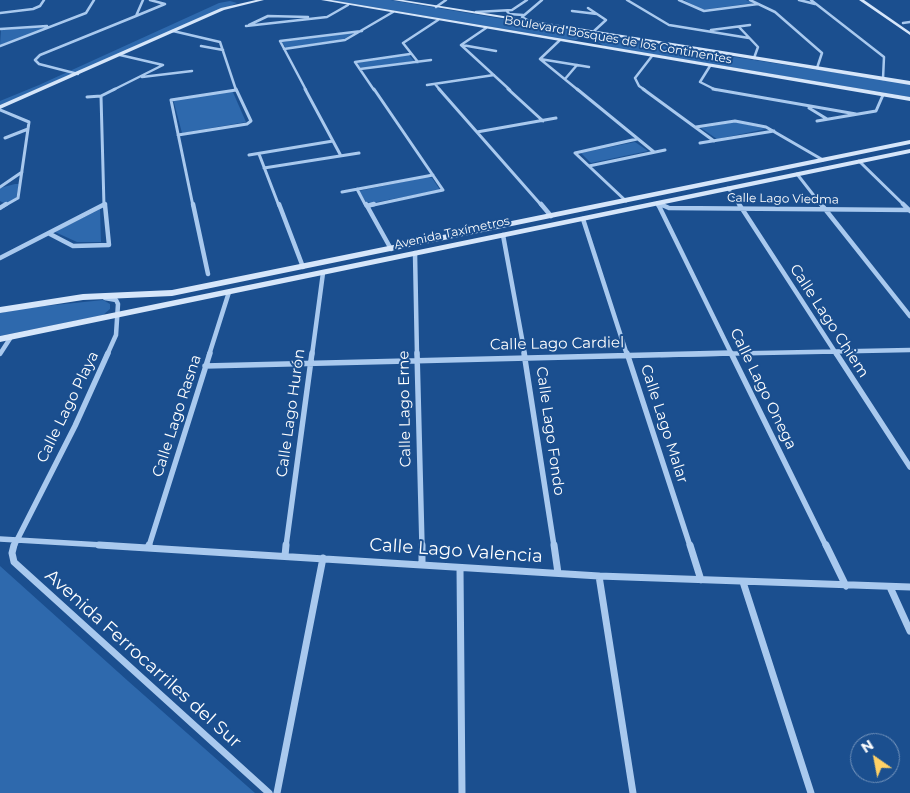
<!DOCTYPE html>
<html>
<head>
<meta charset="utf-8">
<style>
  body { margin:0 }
  #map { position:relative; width:910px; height:793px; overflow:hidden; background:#1b4f8f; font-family:Montserrat,sans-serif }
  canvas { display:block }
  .north { position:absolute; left:850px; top:733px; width:50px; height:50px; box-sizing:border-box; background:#1b4f8f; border:1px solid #7695bc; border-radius:50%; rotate:327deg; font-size:14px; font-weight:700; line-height:20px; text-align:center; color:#fff }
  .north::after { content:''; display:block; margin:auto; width:18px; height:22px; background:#ffd166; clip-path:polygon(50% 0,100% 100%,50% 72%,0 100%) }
</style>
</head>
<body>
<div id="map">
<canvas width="910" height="793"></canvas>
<div class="north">N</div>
</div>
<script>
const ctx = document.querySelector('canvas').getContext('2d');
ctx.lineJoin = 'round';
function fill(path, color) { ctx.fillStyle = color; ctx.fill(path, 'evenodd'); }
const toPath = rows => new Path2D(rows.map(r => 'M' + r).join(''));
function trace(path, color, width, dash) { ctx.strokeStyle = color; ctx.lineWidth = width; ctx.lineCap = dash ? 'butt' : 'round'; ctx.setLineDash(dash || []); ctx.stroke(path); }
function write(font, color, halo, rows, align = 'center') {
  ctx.font = font + ' Montserrat,sans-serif'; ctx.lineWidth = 4; ctx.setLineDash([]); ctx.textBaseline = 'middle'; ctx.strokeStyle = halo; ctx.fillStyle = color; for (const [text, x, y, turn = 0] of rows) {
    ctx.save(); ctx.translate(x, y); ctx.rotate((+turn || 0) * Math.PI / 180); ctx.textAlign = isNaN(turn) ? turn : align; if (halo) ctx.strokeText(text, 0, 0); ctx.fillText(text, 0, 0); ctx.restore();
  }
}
const green = toPath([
  [331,0,390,0,575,31,583,36,576,40,564,39],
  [684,0,746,0,753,3,702,10],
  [230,1,237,3,0,105,0,101,39,85,219,3],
  [45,27,46,28,0,45,1,30],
  [356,32,344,39,286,48,282,42],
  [604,37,910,84,910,97,604,46,598,42],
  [409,55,414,61,365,68,360,67,357,62],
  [232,90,246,122,182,133,173,99],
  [736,122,766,129,717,139,701,128],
  [635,142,648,151,591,163,581,153],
  [427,177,432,178,440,190,372,203,366,202,359,191],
  [15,184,19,184,16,199,6,204,0,201,0,188],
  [100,209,101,242,77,242,55,232],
  [103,300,110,304,110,309,103,315,0,336,0,313,26,308],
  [0,566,128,681,255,793,0,793]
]);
const streetFar4 = toPath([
  [150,0,165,4],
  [627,0,669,25,749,38],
  [679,0,704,11,758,4],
  [750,0,775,12,822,53,817,68],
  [799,0,815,4],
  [811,0,884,57,883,79],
  [436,7,446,0],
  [588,8,606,20,593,32],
  [507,11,509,14,523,15],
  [572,11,597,14],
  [476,12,512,10,527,0],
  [0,13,33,9,40,6,44,0],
  [136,16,165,4],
  [531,22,522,17,542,0],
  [903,23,910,22],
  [249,25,268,16,308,17],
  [246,26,327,17,348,5],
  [739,27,758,47,754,58],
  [486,28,461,45,510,90],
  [0,29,47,26],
  [711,30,750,25],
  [173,31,220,42,236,90],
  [560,40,540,59,578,90],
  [462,45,496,51],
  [0,46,86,13,94,0],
  [201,46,223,50],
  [284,49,345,40,393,12],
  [120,55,163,65],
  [540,59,589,67],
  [418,62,403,43,438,20],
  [710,66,700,82,716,90],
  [360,69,431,60],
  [78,74,39,64,35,60,40,55,136,16,143,0],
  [142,77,192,71],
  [565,79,577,65],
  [435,84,440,90],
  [427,85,494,75],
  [113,90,163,65],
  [306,90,280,41,362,31],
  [374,90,355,62,410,54],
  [645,90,639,86,635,78,652,56]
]);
const streetFar3 = toPath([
  [305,89,341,156],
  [439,89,542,206],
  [508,89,543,121],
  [577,89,654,152],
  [643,89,714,141],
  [713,89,856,114],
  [101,96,104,206],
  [87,97,101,96,115,89],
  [809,108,827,119],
  [0,110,29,122,18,198,4,206],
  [817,121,876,111,883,95],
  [696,127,735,121,766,127,823,160],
  [477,132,556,118],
  [178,135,247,124,251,121,236,89],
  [5,138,28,129],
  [700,143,774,131],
  [259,154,279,206],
  [249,155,333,141],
  [859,161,905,206],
  [589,166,665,150],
  [264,168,359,153],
  [797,174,822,206],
  [0,187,22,172],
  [728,188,740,206],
  [357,189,366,206],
  [342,192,433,175],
  [626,201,575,153,637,139],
  [657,203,658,206],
  [657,203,663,206],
  [193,206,171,100,236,90],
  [369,206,443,190,374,89]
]);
const streetFar2 = toPath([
  [193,204,208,274],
  [279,204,303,267],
  [366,204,391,249],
  [541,204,551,216],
  [658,204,732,355],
  [660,204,669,208,910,210],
  [739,204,837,355],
  [821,204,910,316],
  [903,204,910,211],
  [367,206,374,204],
  [0,208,6,204],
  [583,219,627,355],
  [50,234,73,246,109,245,105,205],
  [503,235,525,355],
  [415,253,417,355],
  [0,258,105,204],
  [105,298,116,300,118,304,116,335,107,355],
  [0,354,11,337],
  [209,355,229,292],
  [312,355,323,273],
  [661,355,910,350]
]);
const streetFar1 = toPath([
  [417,353,422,546],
  [524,353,554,546],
  [627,353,690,546],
  [731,353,826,546],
  [836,353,910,467],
  [205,366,730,353],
  [0,539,119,546],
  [14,546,75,426,108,353],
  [149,546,210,353],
  [286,546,312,353]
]);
const street = toPath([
  [14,545,12,553,14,562,269,793],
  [99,545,599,576,910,587],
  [422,545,422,564],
  [554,545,558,573],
  [690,545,701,580],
  [826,545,846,586],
  [148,548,149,545],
  [285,556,286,545],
  [460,568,462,793],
  [599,576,633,793],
  [743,582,811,793],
  [890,587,910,631],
  [277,793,323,558]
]);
const secondary = toPath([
  [256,0,264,0,224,10,0,109,0,105,221,8,256,0],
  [321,0,331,0,910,97,910,101,321,0],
  [393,0,403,0,910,81,910,85,393,0],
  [859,0,864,0,910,32,910,35,859,0],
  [910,140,910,144,172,296,83,300,0,313,0,307,83,294,172,290,910,140],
  [910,149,910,153,0,342,0,336,910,149]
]);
const farStreetnames = [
  ["Boulevard Bosques de los Continentes",618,40,10],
  ["Calle Lago Viedma",783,199,1],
  ["Avenida Taxímetros",452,233,-12]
];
const streetNames = [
  ["Calle Lago Chiem",829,321,57],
  ["Calle Lago Cardiel",557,344,-1],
  ["Calle Lago Onega",763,389,64],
  ["Calle Lago Playa",68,407,-64],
  ["Calle Lago Erne",405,409,-91],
  ["Calle Lago Hurón",291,413,-82],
  ["Calle Lago Rasna",177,416,-72],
  ["Calle Lago Malar",664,424,72],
  ["Calle Lago Fondo",550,431,82]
];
const nearStreetnames = [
  ["Calle Lago Valencia",456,551,4],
  ["Avenida Ferrocarriles del Sur",143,659,42]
];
fill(green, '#2e69ad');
trace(streetFar4, '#a9c9ee', 2.5);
trace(streetFar3, '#a9c9ee', 3);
trace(streetFar2, '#a9c9ee', 4.5);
trace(streetFar1, '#a9c9ee', 5.5);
trace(street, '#a9c9ee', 7);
fill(secondary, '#d6e6fa');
write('12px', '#fff', '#1b4f8f', farStreetnames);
write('15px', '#fff', '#1b4f8f', streetNames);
write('18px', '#fff', '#1b4f8f', nearStreetnames);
</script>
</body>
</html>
